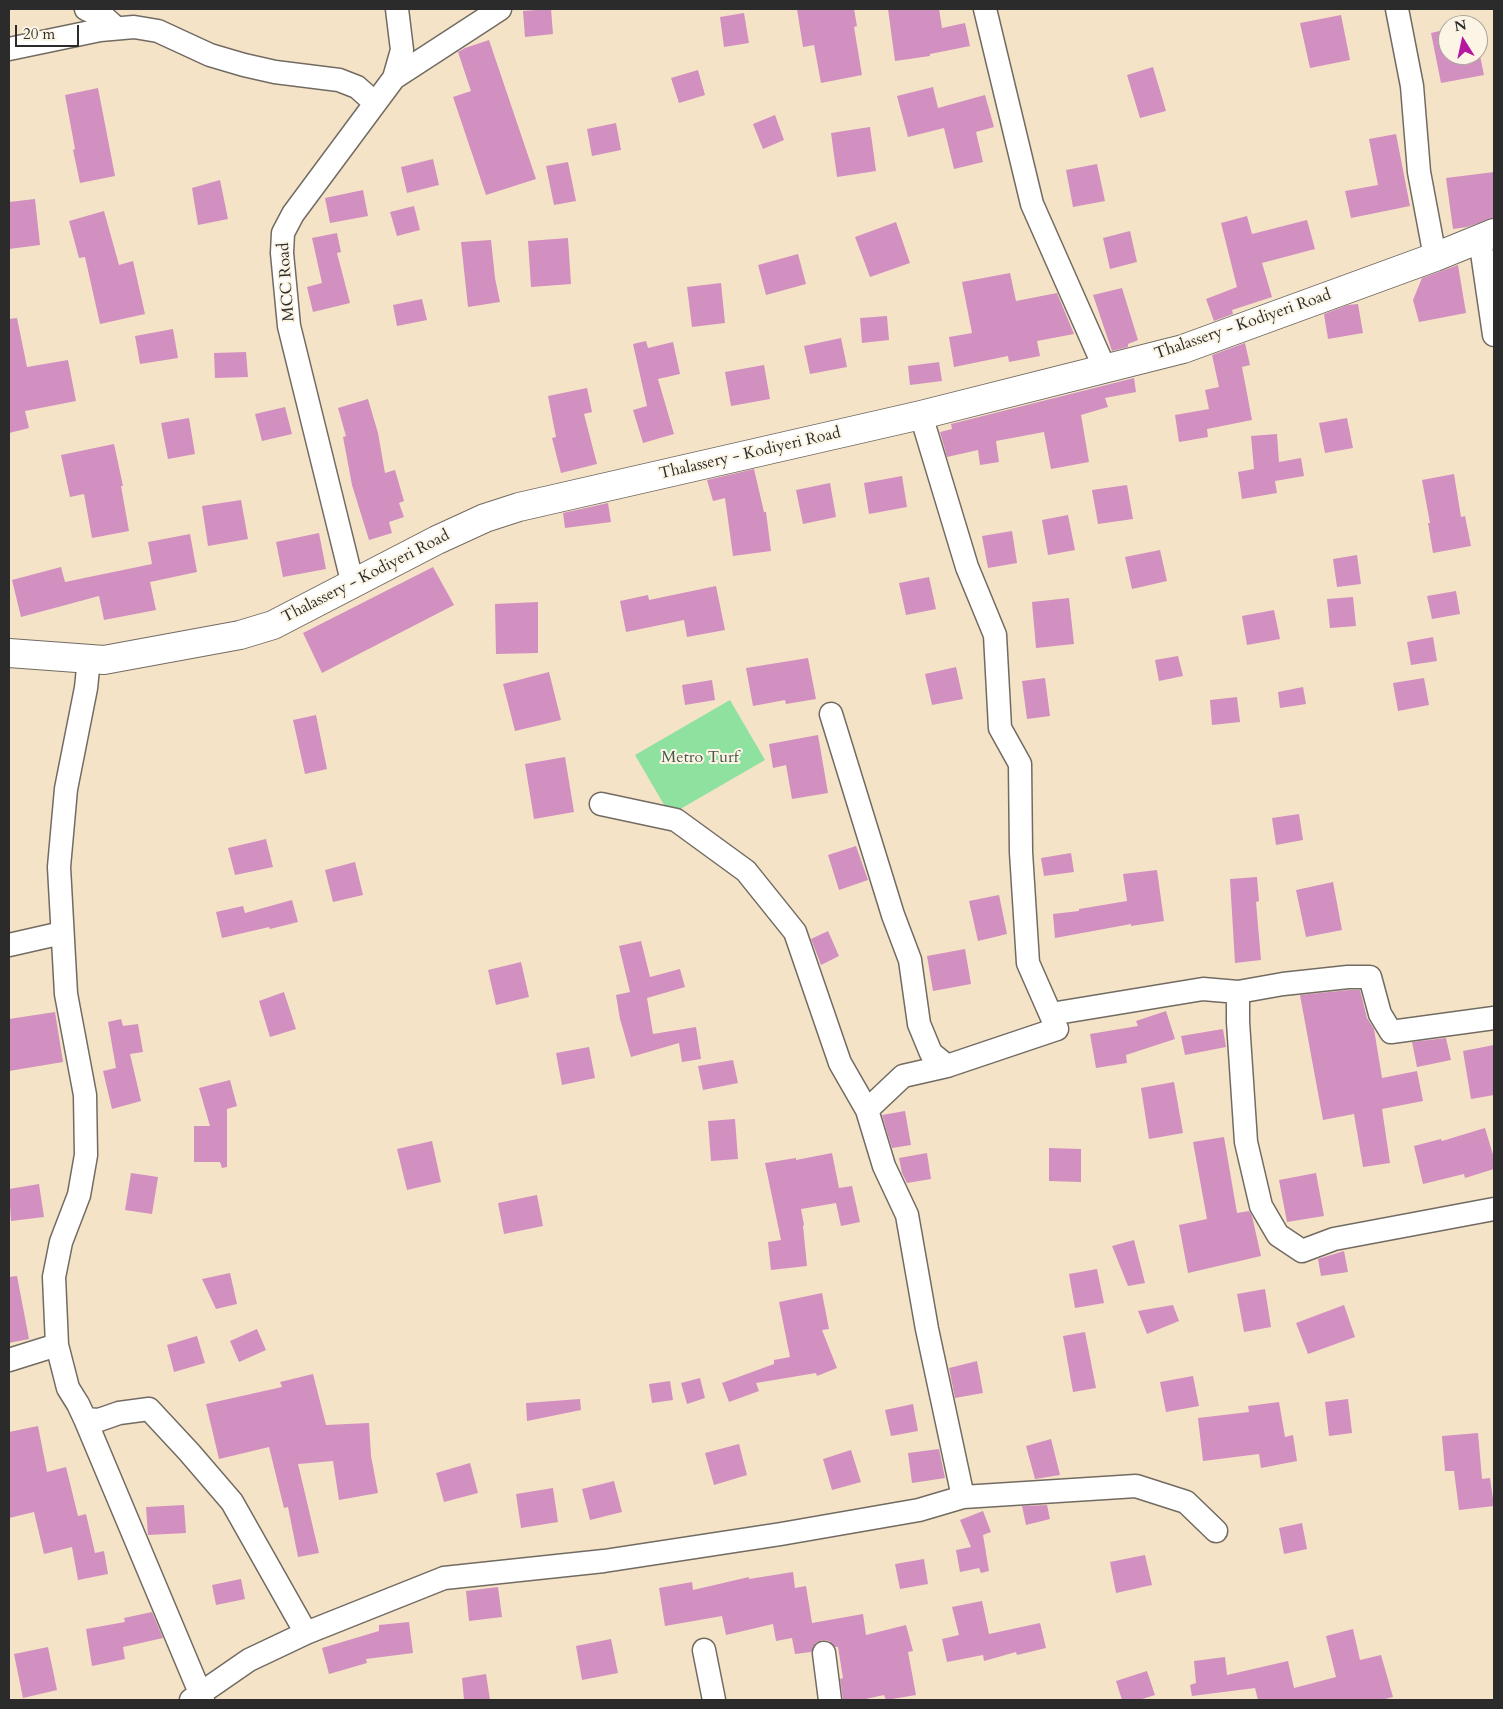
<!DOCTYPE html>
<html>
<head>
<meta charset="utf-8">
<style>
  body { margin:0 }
  #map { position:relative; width:1503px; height:1709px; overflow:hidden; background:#f5e3c8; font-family:Cardo,serif }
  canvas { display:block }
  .frame { position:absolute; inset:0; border:10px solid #2b2b2b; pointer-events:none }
  .north { position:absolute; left:1438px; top:15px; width:50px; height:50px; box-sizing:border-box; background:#fcf5e5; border:1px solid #a8a49b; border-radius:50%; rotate:350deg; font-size:14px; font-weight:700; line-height:20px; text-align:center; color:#2b2b2b }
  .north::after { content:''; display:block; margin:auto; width:18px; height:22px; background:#b5179e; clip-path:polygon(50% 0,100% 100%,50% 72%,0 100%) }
  .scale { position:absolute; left:15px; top:25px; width:64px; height:22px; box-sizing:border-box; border:2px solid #2b2b2b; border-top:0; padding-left:6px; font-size:15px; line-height:18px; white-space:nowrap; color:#2b2b2b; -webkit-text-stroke:4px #fcf5e5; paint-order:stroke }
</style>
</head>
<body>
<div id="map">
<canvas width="1503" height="1709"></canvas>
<div class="frame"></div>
<div class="north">N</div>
<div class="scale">20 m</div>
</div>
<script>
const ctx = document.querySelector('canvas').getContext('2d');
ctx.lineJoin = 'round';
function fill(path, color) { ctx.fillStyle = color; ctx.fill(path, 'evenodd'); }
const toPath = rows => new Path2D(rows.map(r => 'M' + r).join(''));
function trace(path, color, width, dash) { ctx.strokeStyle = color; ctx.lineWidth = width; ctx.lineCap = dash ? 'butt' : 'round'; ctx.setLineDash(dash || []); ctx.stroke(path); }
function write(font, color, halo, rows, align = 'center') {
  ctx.font = font + ' Cardo,serif'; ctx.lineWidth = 4; ctx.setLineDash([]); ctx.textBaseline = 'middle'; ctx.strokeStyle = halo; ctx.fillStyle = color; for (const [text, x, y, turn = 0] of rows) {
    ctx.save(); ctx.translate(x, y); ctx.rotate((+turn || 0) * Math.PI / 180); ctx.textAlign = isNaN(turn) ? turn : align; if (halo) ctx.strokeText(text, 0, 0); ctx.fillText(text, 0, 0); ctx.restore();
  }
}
const green = toPath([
  [730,700,765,760,670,815,635,755]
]);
const building = toPath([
  [551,9,553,34,525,37,523,11],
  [797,9,854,9,857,26,854,27,862,75,821,83,814,45,803,47],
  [888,9,939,9,942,28,965,23,970,46,930,54,930,56,895,61],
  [744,13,749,43,724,47,720,17],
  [1341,15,1350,60,1310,68,1300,23],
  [1448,29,1448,55,1478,55,1478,46,1484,75,1441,83,1431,33],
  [489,40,536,179,486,195,453,97,471,91,458,52,465,48],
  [1153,67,1166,111,1140,118,1127,75],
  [698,70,705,95,679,103,671,78],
  [933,87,938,108,985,95,994,127,976,132,983,162,954,169,944,128,908,137,897,96],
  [98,88,115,176,80,183,73,150,75,149,65,95],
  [775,115,784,140,763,149,753,124],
  [616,123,621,150,592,156,587,129],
  [870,127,876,171,837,177,831,133],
  [1396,134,1410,206,1351,218,1345,191,1378,185,1369,139],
  [433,159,439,185,407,193,401,167],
  [568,162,576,201,554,205,546,166],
  [1097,164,1105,201,1073,207,1066,170],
  [1494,172,1494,218,1467,227,1453,229,1446,178],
  [220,180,228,219,198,225,192,188],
  [363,190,368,216,330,223,325,198],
  [35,199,40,245,9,249,9,202],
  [414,206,420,230,397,236,390,212],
  [104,211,119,265,133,261,145,314,100,324,85,257,79,258,69,221],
  [1247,216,1252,234,1307,220,1315,249,1262,263,1272,297,1232,310,1233,314,1214,321,1206,299,1237,287,1221,223],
  [896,222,910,263,870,277,855,237],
  [1130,231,1137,262,1110,269,1103,238],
  [337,233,341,252,337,253,350,303,313,312,307,287,322,283,312,238],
  [568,238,571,284,531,287,528,241],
  [491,240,495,278,500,302,468,307,461,242],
  [798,254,806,284,766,295,758,265],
  [1458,265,1466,313,1419,322,1413,300,1422,278],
  [1010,273,1016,301,1057,293,1074,334,1037,341,1040,356,1009,362,1008,356,954,367,949,337,972,333,962,282],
  [721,283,725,323,692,327,687,287],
  [1122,288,1138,340,1128,344,1128,347,1112,351,1093,295],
  [422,299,427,320,397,326,393,305],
  [1358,304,1363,333,1328,339,1324,314,1348,305],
  [887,316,889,340,862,343,860,318],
  [17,318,27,367,68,360,76,401,25,411,29,428,9,433,9,319],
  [173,329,178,358,140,364,135,336],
  [841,338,847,367,810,374,804,346],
  [646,341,648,348,673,342,680,374,658,379,674,434,643,443,633,410,647,406,633,344],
  [1245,343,1250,365,1242,367,1252,420,1207,429,1208,437,1179,442,1175,415,1209,409,1205,390,1219,387,1212,355],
  [246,352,248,377,215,378,214,353],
  [939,362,942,381,910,385,908,366],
  [764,365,770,399,731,406,725,372],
  [1134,378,1136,392,1105,398,1108,407,1081,415,1089,462,1051,469,1044,432,996,441,999,462,980,465,978,450,947,457,940,432,952,429,951,424],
  [587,388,592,412,584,414,597,464,561,473,552,438,556,437,548,396],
  [368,399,378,433,385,473,395,470,404,501,399,503,404,517,389,522,392,533,369,540,352,485,343,437,346,436,338,408],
  [285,407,292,434,262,441,255,414],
  [189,418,195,454,168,459,161,423],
  [1347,418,1353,448,1325,453,1319,423],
  [1277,434,1279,462,1301,458,1304,476,1275,481,1277,493,1242,499,1238,472,1254,469,1251,436],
  [114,444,123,486,121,486,129,531,92,538,84,494,70,497,61,455],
  [754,469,764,512,766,512,771,551,733,556,725,498,713,501,707,480],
  [1454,474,1461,517,1465,516,1471,546,1433,553,1428,523,1430,523,1422,480],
  [902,476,907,507,869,514,864,483],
  [830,483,836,517,803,524,796,490],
  [1127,485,1133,519,1098,524,1092,490],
  [241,500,248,539,208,546,202,506],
  [608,503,611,522,565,528,563,513],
  [1068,515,1075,550,1048,555,1042,520],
  [1012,531,1017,563,988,568,982,536],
  [319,533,326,569,283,577,276,542],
  [190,534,197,572,150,582,156,610,104,620,99,596,21,617,12,580,61,567,65,582,152,564,148,542],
  [1160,550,1167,581,1132,589,1125,557],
  [1357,555,1361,584,1337,587,1333,559],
  [433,567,454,605,322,673,303,633],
  [929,577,936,609,906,615,899,583],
  [716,586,725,630,687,637,684,620,626,632,620,601,648,595,649,600],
  [1456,591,1460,614,1432,619,1427,596],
  [1353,597,1356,626,1330,628,1327,599],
  [1069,598,1074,644,1036,648,1032,602],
  [538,602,538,653,496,654,495,604],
  [1274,610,1280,639,1247,645,1242,616],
  [1433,637,1437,661,1411,665,1407,642],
  [1178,656,1183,676,1159,681,1155,660],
  [808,658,816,699,786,704,785,700,753,706,746,668],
  [956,667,963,699,932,705,925,674],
  [549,672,561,720,515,731,503,684],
  [1045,678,1050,716,1027,719,1022,681],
  [1424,678,1429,705,1398,711,1393,683],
  [712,680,715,700,685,705,682,685],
  [1303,687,1306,704,1280,708,1278,692],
  [1237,697,1240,722,1212,725,1210,700],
  [316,715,327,769,305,774,293,720],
  [818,735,828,793,792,799,786,765,773,768,769,744],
  [565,757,574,812,534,819,525,764],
  [1299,814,1303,840,1276,845,1272,818],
  [266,839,273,867,235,875,228,848],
  [856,846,868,880,839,890,828,855],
  [1071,853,1074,872,1044,876,1041,858],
  [355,862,363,895,333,902,325,870],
  [1157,870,1164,921,1131,926,1131,924,1055,938,1053,914,1079,911,1079,909,1127,901,1123,874],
  [1257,877,1259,901,1256,902,1261,960,1235,963,1230,879],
  [1333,882,1342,930,1306,937,1296,890],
  [999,895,1007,934,978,941,969,901],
  [292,900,298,922,270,929,269,927,222,938,216,912,243,906,245,913],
  [828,931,839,956,821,965,811,939],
  [641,941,650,977,680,969,685,987,647,998,653,1034,696,1027,701,1059,682,1062,679,1043,631,1057,620,1019,616,995,630,992,619,946],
  [965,949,971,984,933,991,927,956],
  [521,962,529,997,496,1005,488,970],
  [1349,990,1360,990,1367,1018,1374,1029,1382,1078,1417,1071,1423,1101,1382,1109,1390,1163,1363,1167,1354,1114,1323,1120,1300,995],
  [284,992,296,1029,270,1037,259,1001],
  [1166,1011,1175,1039,1126,1055,1127,1063,1096,1068,1090,1034,1138,1026,1136,1021],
  [55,1012,63,1062,9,1071,9,1019],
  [121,1019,123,1026,138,1024,143,1052,130,1054,141,1101,112,1109,103,1071,116,1068,108,1022],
  [1223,1029,1226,1047,1185,1055,1181,1036],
  [1446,1038,1451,1060,1417,1067,1412,1042],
  [1494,1045,1494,1095,1471,1099,1463,1051],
  [589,1047,595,1078,562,1085,556,1053],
  [733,1060,738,1083,703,1090,698,1066],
  [230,1080,237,1106,227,1109,227,1167,222,1168,220,1162,194,1162,194,1126,210,1126,199,1088],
  [1174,1082,1183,1133,1149,1139,1141,1088],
  [905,1111,911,1145,892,1148,882,1115],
  [735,1119,738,1159,711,1161,708,1121],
  [1485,1128,1494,1158,1494,1169,1465,1178,1464,1174,1423,1184,1414,1146,1441,1139,1442,1141],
  [1224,1137,1237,1213,1249,1211,1252,1216,1261,1256,1188,1273,1179,1225,1207,1219,1193,1142],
  [432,1141,441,1182,407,1190,397,1149],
  [1049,1148,1081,1149,1081,1182,1049,1181],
  [832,1153,839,1188,852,1186,860,1222,841,1226,836,1203,801,1209,804,1225,803,1226,807,1266,771,1270,768,1242,781,1240,765,1163,796,1158,796,1160],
  [927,1153,931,1179,907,1183,902,1173,899,1158],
  [131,1173,158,1177,152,1214,125,1210],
  [1316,1173,1324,1216,1287,1222,1279,1180],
  [39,1184,44,1217,11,1221,9,1189],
  [537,1195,543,1226,504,1234,498,1203],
  [1134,1240,1145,1283,1128,1286,1112,1246],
  [1344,1251,1348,1272,1321,1276,1318,1259],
  [1097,1269,1104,1303,1075,1308,1069,1274],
  [230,1273,237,1304,216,1309,202,1279],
  [17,1276,29,1339,9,1343,9,1277],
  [1265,1289,1271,1327,1244,1332,1237,1294],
  [822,1293,829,1329,822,1330,837,1368,817,1376,816,1373,756,1383,759,1391,729,1402,722,1383,774,1364,774,1360,790,1357,779,1302],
  [1173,1305,1179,1321,1147,1334,1138,1311],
  [1344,1305,1355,1337,1308,1354,1296,1323],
  [257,1329,266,1350,239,1362,230,1341],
  [1085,1332,1096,1388,1073,1392,1063,1336],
  [197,1336,205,1363,174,1372,167,1345],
  [977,1361,983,1393,955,1398,949,1368],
  [313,1374,326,1425,369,1423,371,1456,378,1493,339,1500,333,1461,298,1464,319,1553,298,1557,288,1507,284,1508,269,1447,219,1459,206,1404,282,1387,280,1382],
  [1193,1376,1199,1406,1166,1412,1160,1382],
  [700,1378,705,1398,687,1404,681,1383],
  [670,1381,673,1400,652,1403,649,1384],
  [580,1399,581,1410,527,1421,526,1403],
  [1348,1399,1352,1433,1329,1436,1325,1402],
  [1279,1402,1285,1437,1293,1435,1297,1461,1261,1468,1259,1454,1203,1461,1198,1418,1249,1412,1248,1406],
  [913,1404,918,1431,891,1436,885,1410],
  [38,1426,47,1472,66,1467,78,1516,86,1514,95,1553,104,1551,108,1574,78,1580,72,1547,44,1554,34,1512,9,1518,9,1432],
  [1478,1433,1482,1479,1490,1478,1494,1506,1459,1510,1454,1471,1445,1471,1442,1436],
  [1051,1439,1060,1475,1035,1479,1026,1446],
  [739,1444,747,1475,714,1485,705,1453],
  [939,1449,945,1478,912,1483,908,1453],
  [851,1450,861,1482,832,1490,823,1459],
  [470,1463,478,1493,444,1502,436,1473],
  [614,1481,622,1512,590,1520,582,1489],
  [553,1488,558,1522,521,1528,516,1494],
  [184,1505,186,1533,148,1535,146,1507],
  [1047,1505,1050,1519,1026,1525,1022,1506],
  [983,1511,991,1532,983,1535,989,1571,981,1573,979,1568,960,1572,956,1550,971,1547,960,1520],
  [1302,1523,1307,1549,1284,1554,1279,1528],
  [1145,1555,1152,1585,1116,1593,1110,1562],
  [924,1559,928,1584,900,1589,895,1564],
  [793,1572,795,1588,806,1586,812,1623,863,1614,866,1635,906,1625,913,1651,908,1652,916,1695,886,1700,884,1695,861,1700,843,1700,840,1679,843,1678,838,1647,835,1647,829,1641,822,1640,816,1643,811,1652,795,1654,792,1638,776,1641,773,1624,726,1635,722,1616,665,1626,659,1588,692,1582,693,1590,749,1577,749,1579],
  [241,1579,245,1599,216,1605,212,1585],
  [498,1587,502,1617,469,1621,466,1591],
  [982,1601,989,1634,1040,1623,1046,1648,1017,1655,1016,1652,984,1661,983,1655,947,1662,942,1639,959,1635,952,1607],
  [152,1612,163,1638,123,1647,125,1659,92,1666,86,1629,125,1622,124,1618],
  [409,1622,413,1653,366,1659,367,1663,329,1674,322,1648,379,1631,379,1625],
  [1353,1629,1360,1660,1381,1655,1393,1697,1381,1700,1258,1700,1255,1688,1192,1696,1190,1685,1196,1683,1194,1661,1225,1657,1227,1675,1288,1661,1294,1688,1336,1677,1326,1636],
  [611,1639,618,1673,582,1680,576,1646],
  [48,1647,57,1690,23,1698,14,1654],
  [1147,1671,1155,1695,1139,1700,1122,1700,1116,1681],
  [486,1674,490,1700,464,1700,462,1678]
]);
const minor = toPath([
  [86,9,105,18,116,28],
  [985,9,1032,204,1105,369],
  [1397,9,1412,86,1419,172,1435,257],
  [9,49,100,30,134,27,158,31,210,55,244,65,275,72,339,80,357,87,375,103],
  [394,78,500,9],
  [1480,239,1494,335],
  [921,415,967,567,995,635,1000,728,1020,764,1021,852,1028,963,1057,1029,947,1066,903,1076,867,1110,884,1166,907,1215,927,1329,963,1497],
  [353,585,289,326,282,253,283,233,293,214,394,78,402,50,397,9],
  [89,659,86,688,66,789,59,867,66,994,85,1095,86,1155,79,1195,61,1242,54,1277,57,1345,68,1388,78,1404,85,1419,99,1420,119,1413,149,1409,189,1452,232,1502,306,1633,249,1660,191,1700],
  [831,714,893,915,910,960,919,1024,931,1053,947,1066],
  [601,804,676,820,746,871,795,932,840,1063,867,1110],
  [9,945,62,933],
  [1238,992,1238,1022,1246,1142,1261,1206,1278,1235,1302,1251,1334,1239,1494,1209],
  [1051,1014,1203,989,1238,992,1283,984,1348,977,1370,977,1380,1014,1391,1032,1494,1018],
  [9,1360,57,1345],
  [85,1419,203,1700],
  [306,1633,444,1578,604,1561,781,1534,919,1510,963,1497,1136,1486,1186,1502,1216,1531],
  [704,1650,714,1700],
  [824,1653,830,1700]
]);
const major = toPath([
  [9,653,104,660,240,635,273,625,437,540,485,518,519,507,921,415,1183,349,1435,257,1494,233]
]);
const streetNames = [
  ["MCC Road",287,282,-94],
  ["Thalassery - Kodiyeri Road",1243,325,-19],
  ["Thalassery - Kodiyeri Road",750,454,-13],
  ["Thalassery - Kodiyeri Road",366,577,-27]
];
const parkNames = [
  ["Metro Turf",700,758]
];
fill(green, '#8fe1a0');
fill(building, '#d190bf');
trace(minor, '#726b62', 25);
trace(major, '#726b62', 30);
trace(minor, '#fff', 22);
trace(major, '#fff', 28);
write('16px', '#2b2b2b', '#fcf5e5', streetNames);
write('16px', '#445848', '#fcf5e5', parkNames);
</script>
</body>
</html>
